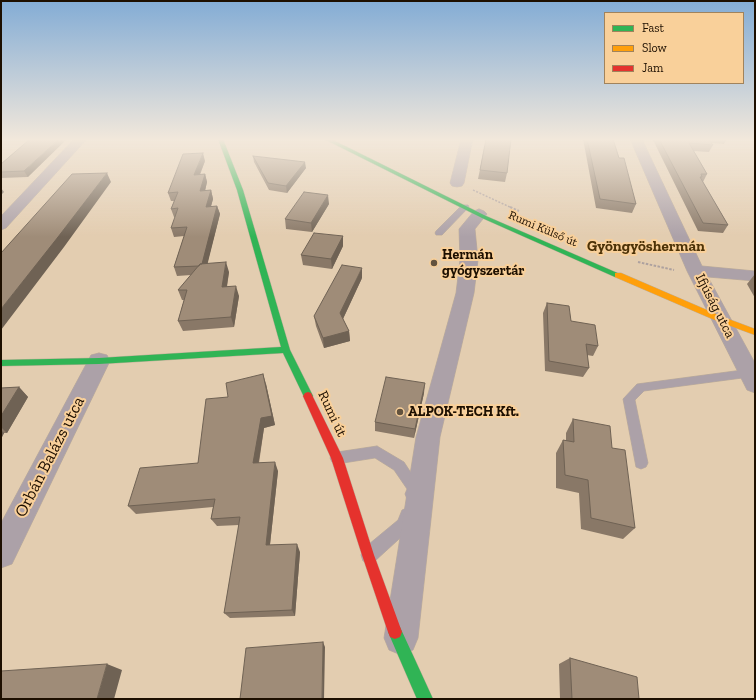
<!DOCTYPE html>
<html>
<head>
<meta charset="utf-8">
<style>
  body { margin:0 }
  #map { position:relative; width:756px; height:700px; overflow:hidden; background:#e3cdb0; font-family:"Zilla Slab",serif }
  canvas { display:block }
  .frame { position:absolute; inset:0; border:2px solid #1d0f00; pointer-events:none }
  .legend { position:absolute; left:604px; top:12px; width:140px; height:72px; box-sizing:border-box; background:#f9d09a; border:1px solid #a1835c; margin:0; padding:5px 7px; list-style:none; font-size:12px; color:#1d0f00 }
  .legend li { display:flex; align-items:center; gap:8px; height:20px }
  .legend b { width:20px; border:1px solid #a1835c }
</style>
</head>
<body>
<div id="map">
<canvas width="756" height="700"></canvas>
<div class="frame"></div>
<ul class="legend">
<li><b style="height:5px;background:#30b455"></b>Fast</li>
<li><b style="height:5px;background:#ff9f0a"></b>Slow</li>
<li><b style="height:5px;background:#e5322d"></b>Jam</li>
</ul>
</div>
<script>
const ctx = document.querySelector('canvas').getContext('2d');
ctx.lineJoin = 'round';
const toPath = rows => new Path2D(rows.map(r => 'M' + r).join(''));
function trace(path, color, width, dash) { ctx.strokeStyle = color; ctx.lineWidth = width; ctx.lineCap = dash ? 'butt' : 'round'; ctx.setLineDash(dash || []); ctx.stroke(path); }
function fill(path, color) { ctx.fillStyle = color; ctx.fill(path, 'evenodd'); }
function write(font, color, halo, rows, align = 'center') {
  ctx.font = font + ' "Zilla Slab",serif'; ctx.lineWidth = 4; ctx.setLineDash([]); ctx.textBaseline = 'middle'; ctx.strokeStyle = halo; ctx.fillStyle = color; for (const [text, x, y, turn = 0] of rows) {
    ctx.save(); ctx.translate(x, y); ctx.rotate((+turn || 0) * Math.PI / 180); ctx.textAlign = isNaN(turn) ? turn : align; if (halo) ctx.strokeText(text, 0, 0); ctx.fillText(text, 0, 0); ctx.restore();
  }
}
const pathFar1 = toPath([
  [473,190,512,208]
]);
const path = toPath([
  [510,207,519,211],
  [638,262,674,270]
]);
const lane = toPath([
  [462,205,468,205,469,207,442,235,436,235,435,233,436,231,462,205],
  [750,369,755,372,754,376,750,377,644,391,635,400,648,463,646,467,641,469,636,467,623,399,637,384,750,369],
  [377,446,404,462,421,488,417,499,412,501,407,499,405,494,407,489,394,470,375,458,337,464,332,462,330,458,332,454,337,452,377,446],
  [407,508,412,510,414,515,409,530,375,561,369,563,363,561,361,555,363,549,398,520,402,510,407,508]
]);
const street = toPath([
  [74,139,87,139,6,228,1,230,1,216,74,139],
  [461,139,473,139,464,183,462,186,457,187,452,186,450,183,461,139],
  [630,139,642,139,702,266,755,271,755,281,708,277,755,363,755,393,747,390,687,271,630,139],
  [479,209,484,211,487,214,475,229,478,260,474,293,440,437,418,638,413,650,401,655,389,650,384,638,416,437,456,293,460,260,459,229,474,211,479,209],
  [99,353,107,355,110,361,12,564,1,568,1,523,91,355,99,353]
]);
const fast = toPath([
  [218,139,223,139,243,190,290,350,313,396,311,399,308,400,305,399,283,353,99,364,1,366,1,360,99,358,281,347,237,190,218,139],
  [324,139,331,139,486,216,622,275,621,277,615,277,482,218,324,139],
  [395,625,400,627,433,699,417,699,388,632,390,627,395,625]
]);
const slow = toPath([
  [615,273,621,273,723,317,755,329,755,335,717,321,615,277,615,273]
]);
const jam = toPath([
  [308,392,311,393,343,458,374,555,402,632,400,637,395,639,390,637,388,632,362,555,331,458,303,396,305,393,308,392]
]);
const wall = toPath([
  [30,139,28,177,1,178,1,164],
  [486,139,507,173,505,182,478,179],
  [583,139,613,139,619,158,636,204,632,213,596,208],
  [650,139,727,139,724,144,711,143,713,145,709,152,694,151,707,174,703,182,728,225,723,233,698,231,653,140],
  [253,156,306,168,287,193,269,190,254,162],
  [205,161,200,175,205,174,207,182,205,191,211,190,213,199,211,207,217,206,220,214,207,264,229,272,227,287,239,296,234,327,183,331,178,321,184,300,182,300,178,290,191,275,177,276,174,267,184,236,174,237,171,228,175,217,174,217,171,209,174,201,171,201,168,193],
  [329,204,312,232,286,229,285,219],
  [343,236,343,246,332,269,303,265,301,255],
  [755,274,755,298,747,284],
  [362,278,343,319,349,331,350,341,324,348,316,326,314,316],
  [547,303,571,321,598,346,593,356,587,355,589,368,583,377,545,371,543,313],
  [266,384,275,425,264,428,259,463,278,471,270,545,300,552,295,616,230,618,224,613,239,525,217,526,211,519,213,507,136,514,128,506,198,463,228,397],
  [19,387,28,397,7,433,4,433,1,439,1,388],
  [424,393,414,438,375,431,375,422],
  [573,419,612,448,635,528,623,539,581,529,579,493,556,488,556,453,563,440,566,440,566,433],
  [570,658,639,699,560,699,559,664]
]);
const shadedWall = toPath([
  [59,139,67,139,28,177,24,171],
  [203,153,205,161,196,183,194,175],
  [305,162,306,168,287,193,286,186],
  [107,173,111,182,64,247,1,330,1,309],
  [205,174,207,182,203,199,200,191],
  [1,188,4,192,1,195],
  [211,190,213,199,208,215,206,207],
  [328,195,329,204,312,232,311,223],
  [217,206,220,214,205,274,201,265],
  [343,236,343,246,332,269,331,259],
  [226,262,229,272,225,297,222,287],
  [362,268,362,278,341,323,340,313],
  [236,286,239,296,234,327,231,317],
  [349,331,350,341,324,348,323,338],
  [263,374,266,384,275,425,264,428,257,472,253,463],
  [425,383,424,393,414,438,415,429],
  [19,387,28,397,7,433,1,427,1,416],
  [1,430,4,433,1,439],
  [275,462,278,471,269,553,266,545],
  [297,544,300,552,295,616,292,610],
  [323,642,325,647,324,699,322,699],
  [107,664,122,670,114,699,97,699]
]);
const building = toPath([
  [30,139,59,139,24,171,1,172,1,164,30,139],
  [486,139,511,139,507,173,480,170,486,139],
  [587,139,613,139,619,158,624,158,636,204,600,199,587,139],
  [659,139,709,139,713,145,689,143,707,174,701,174,702,177,700,177,728,225,703,223,659,139],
  [203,153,194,175,205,174,200,191,211,190,206,207,217,206,202,264,200,264,199,266,174,267,187,227,171,228,178,208,171,209,178,192,168,193,183,154,203,153],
  [253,156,305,162,286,186,268,183,253,156],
  [107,173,58,237,1,309,1,253,72,174,107,173],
  [304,192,328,195,311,223,285,219,304,192],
  [314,233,343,236,331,259,301,255,314,233],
  [226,262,222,287,236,286,231,317,178,321,187,290,178,290,200,264,226,262],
  [342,265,362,268,340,313,349,331,323,338,314,316,342,265],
  [547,303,569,306,571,321,595,325,598,346,586,344,589,368,549,361,547,303],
  [263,374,272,416,261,418,253,463,275,462,266,545,297,544,292,610,224,613,240,517,211,519,215,499,128,506,140,468,198,463,206,399,228,397,226,383,263,374],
  [386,377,425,383,415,429,375,422,386,377],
  [19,387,1,416,1,388,19,387],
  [573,419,610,426,612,448,625,450,635,528,591,518,588,480,565,475,563,440,574,442,573,419],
  [323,642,322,699,240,699,246,648,323,642],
  [570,658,637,677,639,699,572,699,570,658],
  [107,664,97,699,1,699,1,671,107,664]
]);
const markers = [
  [434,263,4,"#62523e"],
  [400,412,4,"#62523e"]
];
const farStreetnames = [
  ["Rumi Külső út",543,229,23]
];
const poiNames = [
  ["Hermán",442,255],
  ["gyógyszertár",442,271],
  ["ALPOK-TECH Kft.",408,412]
];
const streetNames = [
  ["Ifjúság utca",715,306,63],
  ["Rumi út",332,414,65]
];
const farDistrictnames = [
  ["Gyöngyöshermán",646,247]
];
const nearStreetnames = [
  ["Orbán Balázs utca",50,457,-63]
];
trace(lane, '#bfae98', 1);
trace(street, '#bfae98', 1);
trace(fast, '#bfae98', 1);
trace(slow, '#bfae98', 1);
trace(jam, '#bfae98', 1);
trace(pathFar1, '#ada19f', 1.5, [2, 1.5]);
trace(path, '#ada19f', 2, [2.5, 1.5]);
fill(lane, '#aca1a8');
fill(street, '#aca1a8');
fill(fast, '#30b455');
fill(slow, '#ff9f0a');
fill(jam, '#e5322d');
fill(wall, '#897867');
fill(shadedWall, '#6f6254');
fill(building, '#9f8c78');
trace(building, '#6f6254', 1);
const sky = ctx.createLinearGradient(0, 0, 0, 237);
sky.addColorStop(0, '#83acd5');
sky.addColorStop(0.59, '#f2e8db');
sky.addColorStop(1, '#f2e8db00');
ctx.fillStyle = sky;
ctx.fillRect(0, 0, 756, 237);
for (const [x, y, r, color] of markers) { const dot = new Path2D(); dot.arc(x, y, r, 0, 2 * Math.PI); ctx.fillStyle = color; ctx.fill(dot); trace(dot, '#f9d09a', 1.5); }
write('12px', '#1d0f00', '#f9d09a', farStreetnames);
write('bold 14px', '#1d0f00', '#f9d09a', poiNames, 'left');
write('14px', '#1d0f00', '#f9d09a', streetNames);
write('bold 15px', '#4c3207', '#f9d09a', farDistrictnames);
write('17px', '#1d0f00', '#f9d09a', nearStreetnames);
</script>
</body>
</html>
